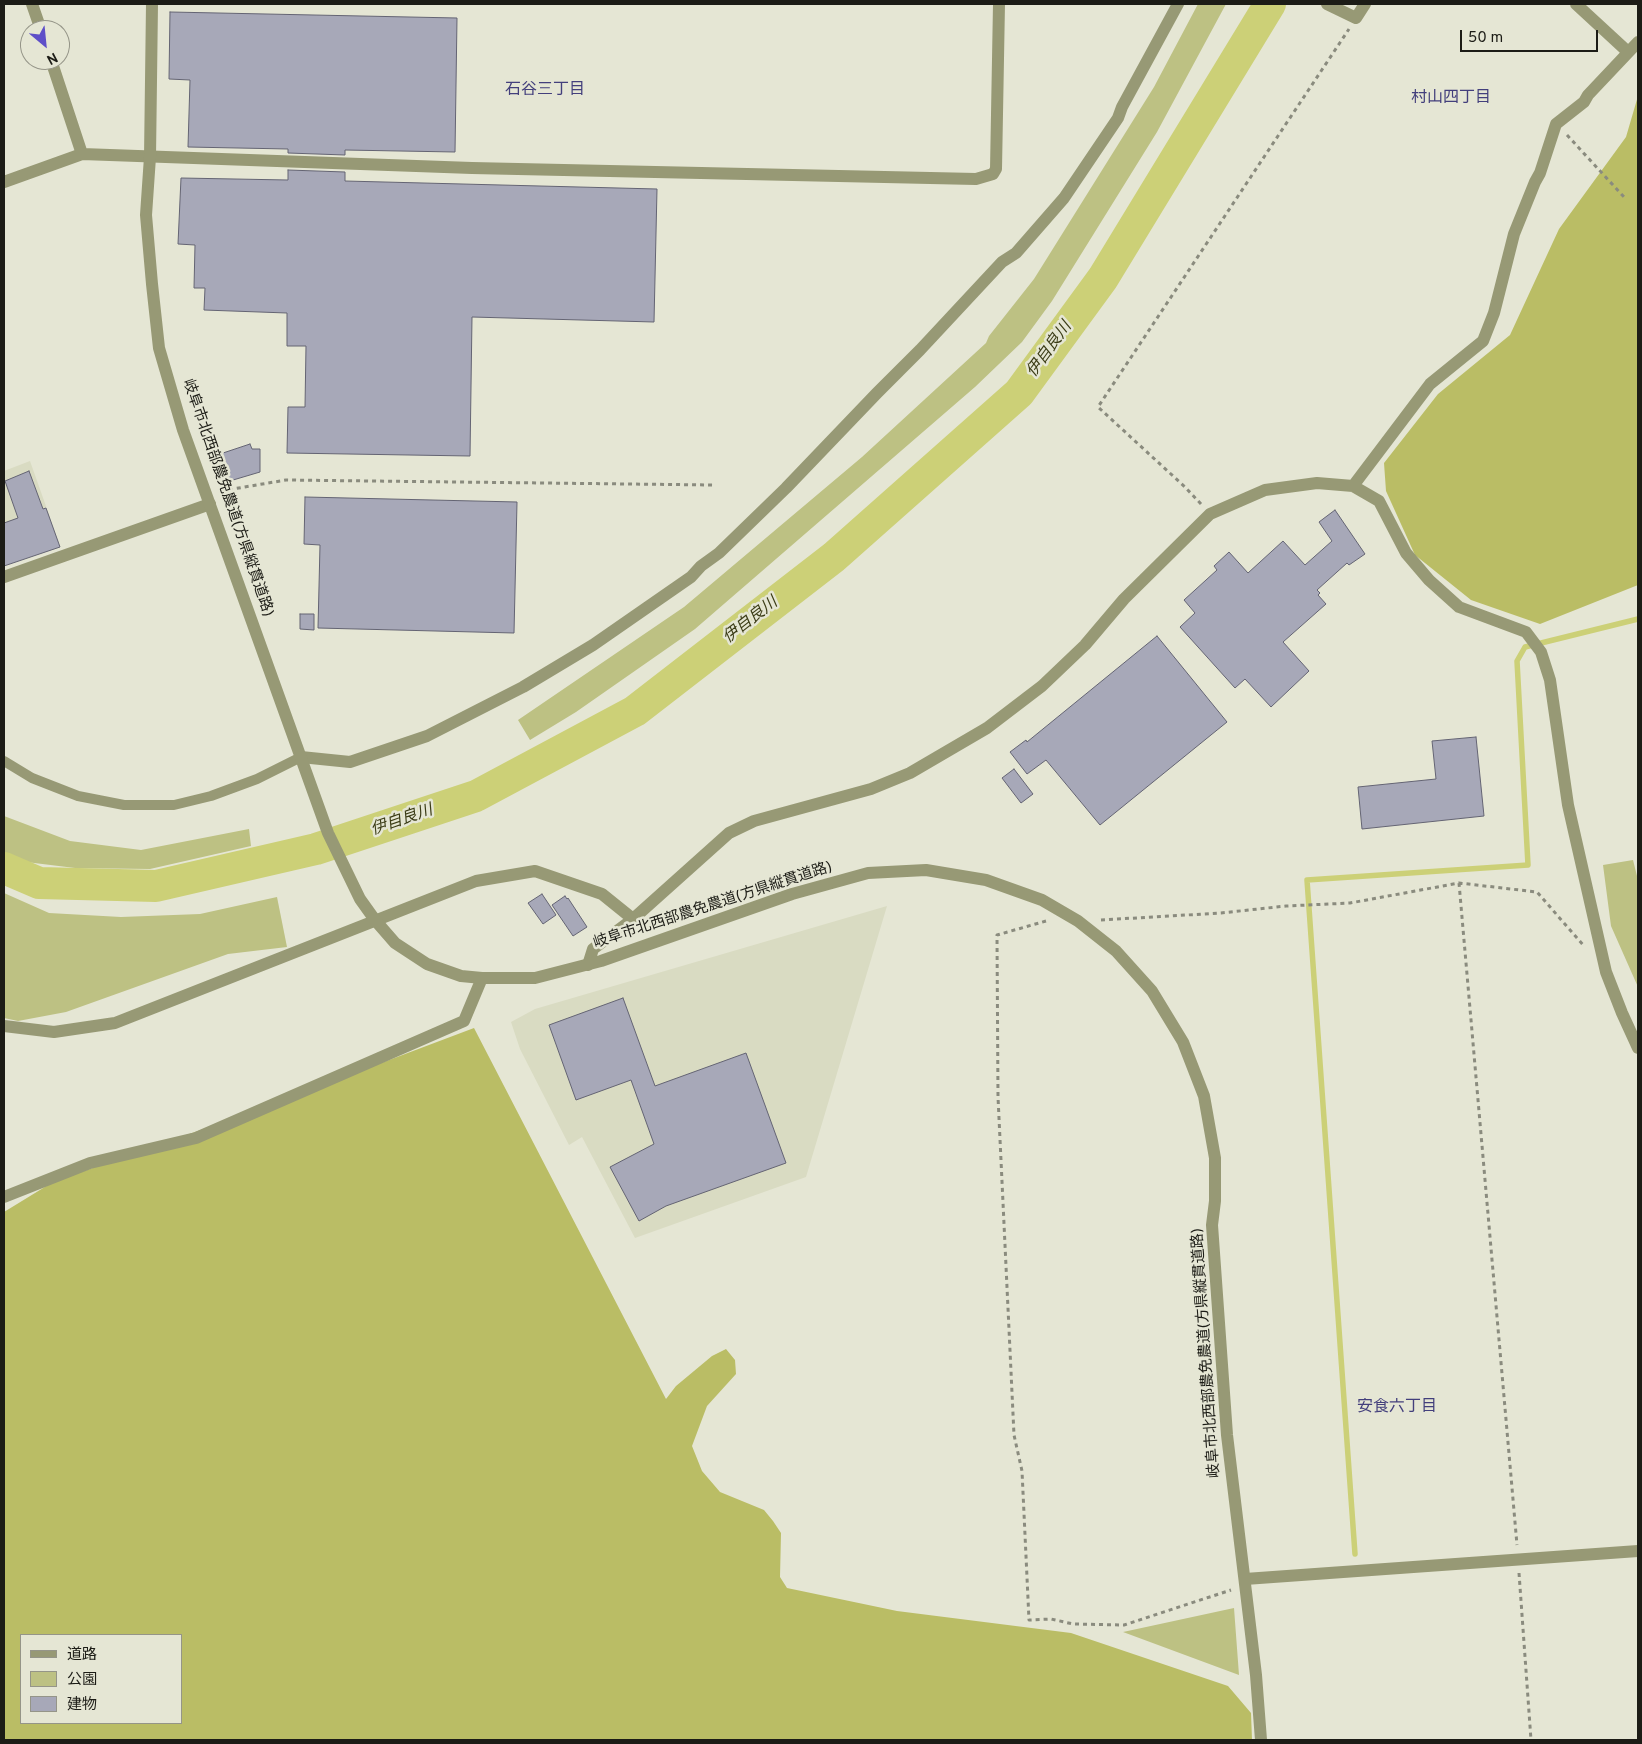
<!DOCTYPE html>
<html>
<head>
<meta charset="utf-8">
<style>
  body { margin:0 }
  #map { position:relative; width:1642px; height:1744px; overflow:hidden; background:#e5e6d4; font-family:Overpass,"Noto Sans JP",sans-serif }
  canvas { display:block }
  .frame { position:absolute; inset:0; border:5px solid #1c1c16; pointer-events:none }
  .legend { position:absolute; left:20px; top:1634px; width:162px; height:90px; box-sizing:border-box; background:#e5e6d4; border:1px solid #959588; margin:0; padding:6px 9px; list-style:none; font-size:15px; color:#1c1c16 }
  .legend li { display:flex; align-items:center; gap:10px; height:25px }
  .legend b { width:25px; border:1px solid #959588 }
  .north { position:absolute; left:20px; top:20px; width:50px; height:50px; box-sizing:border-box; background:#e5e6d4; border:1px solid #959588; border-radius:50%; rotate:152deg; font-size:14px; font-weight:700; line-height:20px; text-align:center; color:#1c1c16 }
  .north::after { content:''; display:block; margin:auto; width:18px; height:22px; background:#5e4fc8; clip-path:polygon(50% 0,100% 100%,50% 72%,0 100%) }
  .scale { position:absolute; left:1460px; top:30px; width:138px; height:22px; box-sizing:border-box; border:2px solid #1c1c16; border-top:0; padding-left:6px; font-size:15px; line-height:18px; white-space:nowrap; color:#1c1c16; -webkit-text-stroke:4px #e5e6d4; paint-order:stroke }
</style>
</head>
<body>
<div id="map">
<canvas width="1642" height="1744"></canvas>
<div class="frame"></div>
<ul class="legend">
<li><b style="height:6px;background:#979975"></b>道路</li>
<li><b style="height:14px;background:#bdc183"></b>公園</li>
<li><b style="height:14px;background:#a7a8b8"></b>建物</li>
</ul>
<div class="north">N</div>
<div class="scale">50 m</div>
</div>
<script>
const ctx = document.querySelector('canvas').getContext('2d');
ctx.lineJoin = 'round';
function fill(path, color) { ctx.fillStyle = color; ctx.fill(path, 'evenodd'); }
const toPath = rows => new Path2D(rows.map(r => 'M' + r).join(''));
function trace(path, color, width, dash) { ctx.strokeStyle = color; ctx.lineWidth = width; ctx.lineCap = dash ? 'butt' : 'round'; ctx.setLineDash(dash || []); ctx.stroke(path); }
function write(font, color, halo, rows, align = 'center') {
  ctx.font = font + ' Overpass,"Noto Sans JP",sans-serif'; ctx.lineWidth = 5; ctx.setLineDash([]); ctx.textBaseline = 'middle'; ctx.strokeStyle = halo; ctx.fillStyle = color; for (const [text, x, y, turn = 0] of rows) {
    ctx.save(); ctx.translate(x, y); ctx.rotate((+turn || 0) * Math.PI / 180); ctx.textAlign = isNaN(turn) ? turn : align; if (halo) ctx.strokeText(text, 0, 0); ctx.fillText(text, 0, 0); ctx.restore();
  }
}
const built = toPath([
  [30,461,59,543,4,563,4,471],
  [887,906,806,1177,635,1238,582,1137,569,1145,520,1049,511,1022,535,1009]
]);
const green = toPath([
  [1198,4,1226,4,1157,132,1052,301,1022,342,975,387,695,629,576,712,530,740,518,720,684,607,862,457,986,343,989,336,1034,279,1154,87],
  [4,816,70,841,141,850,249,829,251,846,150,869,75,868,18,861,4,854],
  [1633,860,1638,880,1638,987,1611,926,1603,865],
  [4,893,49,913,121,917,200,914,277,897,287,947,228,954,66,1012,18,1021,4,1018],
  [1234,1608,1239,1675,1123,1632]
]);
const forest = toPath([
  [1638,96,1638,585,1540,624,1471,600,1415,555,1386,491,1384,463,1438,394,1510,335,1559,229,1626,137],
  [474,1028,666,1399,676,1386,712,1356,726,1349,735,1360,736,1374,707,1406,692,1446,702,1471,720,1492,764,1510,773,1521,781,1533,780,1577,787,1588,897,1611,1071,1633,1228,1686,1251,1713,1252,1740,4,1740,4,1212,53,1182,246,1114],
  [21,1635,181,1635,181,1723,21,1723]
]);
const stream = toPath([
  [1355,1554,1307,880,1528,865,1517,661,1525,647,1638,619]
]);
const river = toPath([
  [4,868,39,883,156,886,316,849,476,796,635,711,834,557,1019,393,1103,278,1270,4]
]);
const building = toPath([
  [170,12,457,18,455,152,345,150,345,155,288,153,288,149,188,147,190,80,169,79,170,12],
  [288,170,345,172,345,181,657,189,654,322,472,317,470,456,287,453,288,407,305,407,306,346,287,346,287,313,204,310,205,288,194,288,195,245,178,244,181,178,288,180,288,170],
  [250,444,252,449,260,449,260,472,223,483,214,456,250,444],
  [29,471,43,509,46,508,60,547,4,566,4,523,18,518,5,481,29,471],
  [305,497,517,502,514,633,318,628,320,545,304,544,305,497],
  [1335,510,1365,554,1349,565,1347,563,1317,590,1320,593,1318,595,1326,604,1283,642,1309,671,1271,707,1245,679,1235,688,1180,627,1195,613,1184,600,1217,570,1214,566,1229,552,1248,573,1283,541,1305,565,1332,541,1319,522,1335,510],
  [300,614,314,614,314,630,300,629,300,614],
  [1157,636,1227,722,1100,825,1046,760,1027,774,1010,752,1026,740,1027,742,1157,636],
  [1476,737,1484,816,1362,829,1358,787,1436,779,1432,741,1476,737],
  [1014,769,1033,794,1021,803,1002,778,1014,769],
  [542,894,556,915,543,924,528,903,542,894],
  [565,896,567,899,568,898,587,927,573,936,552,905,565,896],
  [623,998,655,1086,746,1053,786,1163,666,1206,639,1221,610,1167,654,1144,631,1080,576,1100,549,1025,623,998]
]);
const path = toPath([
  [1567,135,1624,197],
  [221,491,286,480,714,485],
  [1201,504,1185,487,1098,407,1349,29],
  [1459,883,1517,1545],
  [1101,920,1221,913,1286,906,1350,903,1459,883,1537,892,1584,946],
  [1046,921,997,935,998,1097,1014,1435,1022,1471,1029,1620,1051,1619,1073,1624,1124,1625,1231,1590],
  [1519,1573,1531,1740]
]);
const service = toPath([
  [4,761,32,778,78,796,124,805,174,805,211,796,257,779,301,757]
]);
const minor = toPath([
  [32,4,41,30],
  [1327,4,1356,18,1365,4],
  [1576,4,1628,52],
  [51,60,82,154],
  [4,182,82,154,472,168,976,179,993,174,996,169,999,4],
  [1353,486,1430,384,1483,341,1494,313,1514,234,1535,182,1540,173,1556,124,1584,102,1588,95,1638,42],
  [4,577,210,504],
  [301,757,350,762,427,736,523,687,593,645,691,577,701,566,719,553,786,488,877,393,920,350,1002,262,1016,253,1064,198,1118,118,1122,107,1178,4],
  [588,965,593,949,633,919,729,833,754,821,871,789,910,773,987,728,1042,686,1085,645,1124,599,1210,514,1265,490,1317,483,1353,486,1379,501,1406,553,1429,580,1459,607,1526,632,1541,652,1550,680,1568,805,1606,972,1622,1013,1638,1048],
  [4,1026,54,1032,115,1023,476,881,535,871,602,894,633,919],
  [4,1197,90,1163,196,1138,464,1021,482,978],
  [1245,1579,1638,1551]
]);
const tertiary = toPath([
  [152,4,150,157,146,215,152,284,159,348,183,430,328,833,360,899,375,920,395,943,427,964,461,976,482,978,535,978,601,961,792,894,868,873,926,870,986,880,1042,900,1078,921,1116,951,1152,991,1183,1042,1204,1096,1215,1158,1215,1201,1212,1225,1227,1435,1256,1675,1261,1740]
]);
const streetNames = [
  ["岐阜市北西部農免農道(方県縦貫道路)",227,498,71],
  ["岐阜市北西部農免農道(方県縦貫道路)",713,906,-18],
  ["岐阜市北西部農免農道(方県縦貫道路)",1207,1353,-94]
];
const neighbourhoodNames = [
  ["石谷三丁目",545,91],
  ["村山四丁目",1451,99],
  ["安食六丁目",1397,1408]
];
const waterNames = [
  ["伊自良川",1050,350,-54],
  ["伊自良川",751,621,-38],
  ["伊自良川",402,821,-19]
];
fill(built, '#d9dbc2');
fill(green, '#bdc183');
fill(forest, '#babd65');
trace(stream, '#ccd077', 5.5);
trace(river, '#ccd077', 32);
fill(building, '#a7a8b8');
trace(building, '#646473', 1);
trace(path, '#8a8b7e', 3, [4, 4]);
trace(service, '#979975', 10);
trace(minor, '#979975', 12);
trace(tertiary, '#979975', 12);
write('15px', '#1c1c16', '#e5e6d4', streetNames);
write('16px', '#433f7c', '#e5e6d4', neighbourhoodNames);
write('italic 16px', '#3b3c16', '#e5e6d4', waterNames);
</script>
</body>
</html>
